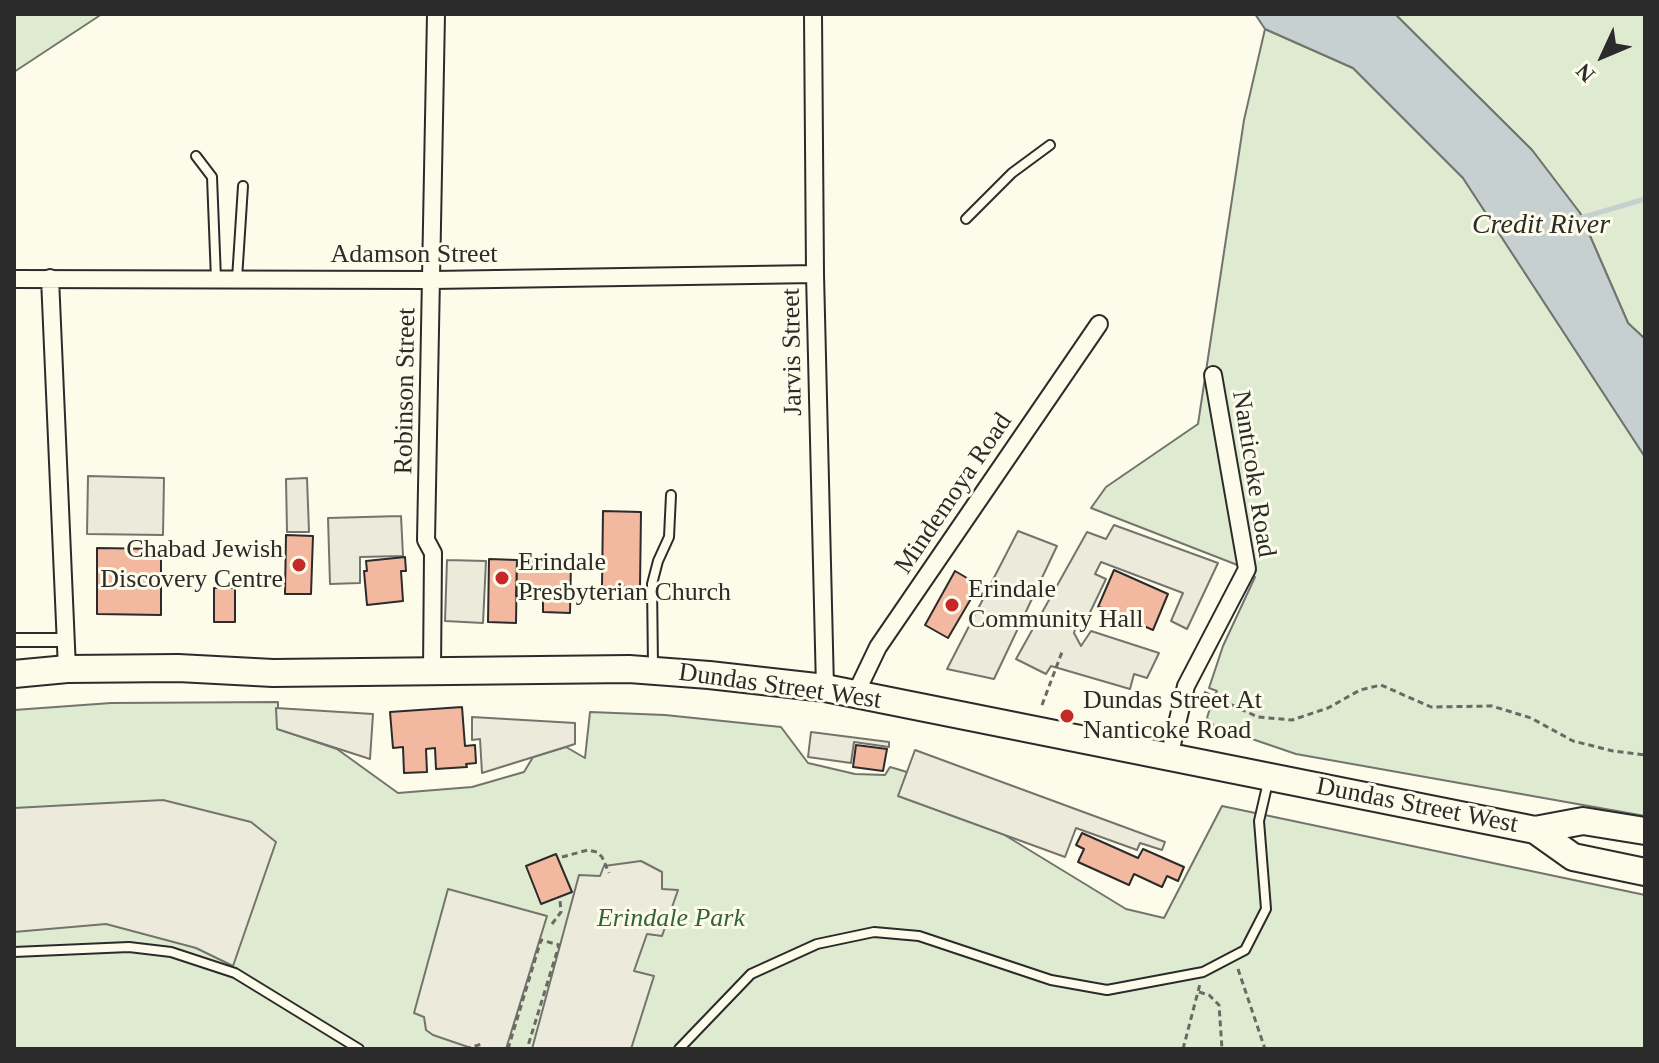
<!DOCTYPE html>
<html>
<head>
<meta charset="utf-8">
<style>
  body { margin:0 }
  #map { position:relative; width:1659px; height:1063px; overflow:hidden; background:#fdfbea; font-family:"Times New Roman",serif }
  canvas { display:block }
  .frame { position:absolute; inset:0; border:16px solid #2b2b2b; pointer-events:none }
  .north { position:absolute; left:1563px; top:16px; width:80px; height:80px; -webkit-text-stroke:6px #fdfbea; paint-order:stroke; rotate:226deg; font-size:22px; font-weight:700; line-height:32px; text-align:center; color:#2b2b2b }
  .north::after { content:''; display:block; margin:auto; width:28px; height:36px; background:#2b2b2b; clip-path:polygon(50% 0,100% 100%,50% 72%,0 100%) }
</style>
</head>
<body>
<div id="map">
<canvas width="1659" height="1063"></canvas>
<div class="frame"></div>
<div class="north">N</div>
</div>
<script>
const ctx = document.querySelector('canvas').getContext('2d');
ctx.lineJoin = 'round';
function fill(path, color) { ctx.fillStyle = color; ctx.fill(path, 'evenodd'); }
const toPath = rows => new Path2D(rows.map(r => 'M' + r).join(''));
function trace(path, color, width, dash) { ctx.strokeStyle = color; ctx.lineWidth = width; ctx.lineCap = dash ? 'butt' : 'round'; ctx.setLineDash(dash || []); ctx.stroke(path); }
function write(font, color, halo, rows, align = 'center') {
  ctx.font = font + ' "Times New Roman",serif'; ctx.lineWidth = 6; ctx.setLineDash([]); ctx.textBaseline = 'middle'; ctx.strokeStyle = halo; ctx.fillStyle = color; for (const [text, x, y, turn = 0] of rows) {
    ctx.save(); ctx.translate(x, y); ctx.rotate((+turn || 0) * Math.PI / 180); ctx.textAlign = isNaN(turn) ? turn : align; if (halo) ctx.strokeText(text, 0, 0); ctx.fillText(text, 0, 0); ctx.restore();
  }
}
const green = toPath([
  [14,14,102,14,14,72,14,14],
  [1395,14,1645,14,1645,339,1628,323,1580,213,1532,150,1395,14],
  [1265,29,1353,68,1463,178,1645,457,1645,816,1296,754,1214,726,1207,718,1213,698,1217,691,1209,688,1223,646,1255,577,1240,566,1091,508,1106,487,1198,424,1244,120,1265,29],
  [278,702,278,729,337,749,398,793,472,787,524,772,533,757,566,747,585,758,590,712,665,715,781,727,808,763,855,774,885,775,890,767,907,772,899,796,1003,834,1126,909,1164,918,1222,806,1645,895,1645,1049,14,1049,14,710,111,703,278,702]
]);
const parking = toPath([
  [88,476,164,478,163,535,87,534,88,476],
  [307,478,309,532,287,532,286,479,307,478],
  [401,516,403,556,360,557,360,583,330,584,328,518,401,516],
  [1114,525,1218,563,1187,629,1171,621,1183,593,1101,562,1095,574,1106,579,1084,625,1077,623,1074,633,1081,646,1091,631,1159,653,1147,678,1134,674,1130,689,1051,666,1046,674,1016,659,1087,532,1106,539,1114,525],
  [1018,531,1057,546,994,679,947,669,1018,531],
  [447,560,486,561,483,623,445,621,447,560],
  [276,708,373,714,370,759,277,729,276,708],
  [472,717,575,723,575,744,482,773,480,739,472,740,472,717],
  [811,732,889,742,889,747,854,742,851,763,808,757,811,732],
  [915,750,1165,842,1162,850,1140,843,1137,850,1076,828,1065,857,898,796,915,750],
  [163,800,251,822,276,842,233,966,196,948,106,924,14,932,14,808,163,800],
  [641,861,662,872,662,889,678,890,662,936,647,934,634,971,654,976,631,1049,532,1049,579,875,600,876,604,866,641,861],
  [448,889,547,916,506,1049,474,1049,433,1035,426,1030,424,1017,414,1013,448,889]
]);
const water = toPath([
  [1255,14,1395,14,1532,150,1580,213,1628,323,1645,339,1645,457,1463,178,1353,68,1265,29,1255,14]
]);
const stream = toPath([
  [1577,219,1645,199]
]);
const building = toPath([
  [603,511,641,512,640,587,602,586,603,511],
  [286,535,313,536,311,594,285,594,286,535],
  [97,548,161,549,161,615,97,614,97,548],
  [405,557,406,571,401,571,403,601,367,605,364,571,367,571,366,561,405,557],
  [489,559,517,560,516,623,488,622,489,559],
  [517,560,571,561,570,613,543,612,543,596,516,596,517,560],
  [1114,570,1168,594,1153,630,1130,620,1127,627,1100,615,1103,608,1098,607,1114,570],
  [955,571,979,585,948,638,925,625,955,571],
  [214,588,235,588,235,622,214,622,214,588],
  [462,707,465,746,475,745,476,763,466,764,467,767,436,769,435,748,426,749,427,772,404,773,403,747,393,748,390,712,462,707],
  [856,745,887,749,883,771,853,767,856,745],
  [1082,833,1138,858,1143,849,1184,867,1178,881,1167,876,1162,887,1134,874,1129,885,1078,862,1084,849,1076,845,1082,833],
  [556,854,572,892,541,904,526,866,556,854]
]);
const path = toPath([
  [1204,692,1258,717,1292,720,1328,708,1360,690,1381,685,1431,707,1492,706,1531,718,1573,741,1613,751,1645,755],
  [1042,705,1062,652],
  [562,857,588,850,597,852,602,857,609,873],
  [552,924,561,912,560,900],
  [1238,969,1265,1049],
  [1199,992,1209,995,1219,1005,1222,1049],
  [465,1049,482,1044],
  [508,1049,541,940,559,945,527,1049],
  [1183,1049,1200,984]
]);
const service = toPath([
  [196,156,212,177,216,279],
  [966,219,1012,173,1050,145],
  [237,279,243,186],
  [653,666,652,584,658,561,669,537,671,495],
  [14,952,129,947,171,952,235,973,359,1049],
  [679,1049,751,974,817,944,874,932,919,936,1051,980,1107,990,1203,972,1245,950,1266,909,1259,821,1268,782]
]);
const pedestrian = toPath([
  [14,640,66,640]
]);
const minor = toPath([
  [813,14,815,274,825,688],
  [50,278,67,669],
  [14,279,433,280,815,274],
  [432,671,433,553,426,540,436,14],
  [855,695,878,647,1099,324],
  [1169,757,1186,686,1247,569,1213,375]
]);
const primary = toPath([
  [14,674,67,669,178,668,273,673,629,669,709,675,825,688,1535,830,1583,821,1645,831],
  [1535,830,1573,857,1645,872]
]);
const markers = [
  [299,565,8,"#c62828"],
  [502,578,8,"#c62828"],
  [952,605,8,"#c62828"],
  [1067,716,8,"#c62828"]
];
const streetNames = [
  ["Adamson Street",414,255],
  ["Jarvis Street",793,352,-91],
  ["Robinson Street",406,391,-89],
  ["Nanticoke Road",1253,474,81],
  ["Mindemoya Road",954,494,-56],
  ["Dundas Street West",780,687,8],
  ["Dundas Street West",1417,806,11]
];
const poiNames = [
  ["Chabad Jewish",283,550,"right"],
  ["Discovery Centre",283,580,"right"],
  ["Erindale",518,563],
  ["Presbyterian Church",518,593],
  ["Erindale",968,590],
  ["Community Hall",968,620],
  ["Dundas Street At",1083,701],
  ["Nanticoke Road",1083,731]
];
const parkNames = [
  ["Erindale Park",671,919]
];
const waterNames = [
  ["Credit River",1541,226]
];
fill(green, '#deebd1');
trace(green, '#74746e', 2);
fill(parking, '#eceadb');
trace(parking, '#74746e', 2);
fill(water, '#c7d0d0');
trace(water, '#74746e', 2);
trace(stream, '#c7d0d0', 5);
fill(building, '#f2b8a0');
trace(building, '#2b2b2b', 2);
trace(service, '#2b2b2b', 12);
trace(pedestrian, '#2b2b2b', 16);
trace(minor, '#2b2b2b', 20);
trace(primary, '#2b2b2b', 30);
trace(path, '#6a6964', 3, [6, 4]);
trace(service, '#fdfbea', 8);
trace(pedestrian, '#fdfbea', 12);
trace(minor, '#fdfbea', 16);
trace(primary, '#fdfbea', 26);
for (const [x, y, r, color] of markers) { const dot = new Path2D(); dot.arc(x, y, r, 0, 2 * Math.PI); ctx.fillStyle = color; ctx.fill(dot); trace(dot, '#fdfbea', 3); }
write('26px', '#2b2b2b', '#fdfbea', streetNames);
write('26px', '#2b2b2b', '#fdfbea', poiNames, 'left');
write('italic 26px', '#34623c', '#fdfbea', parkNames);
write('italic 28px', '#2b2b2b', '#fdfbea', waterNames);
</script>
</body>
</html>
